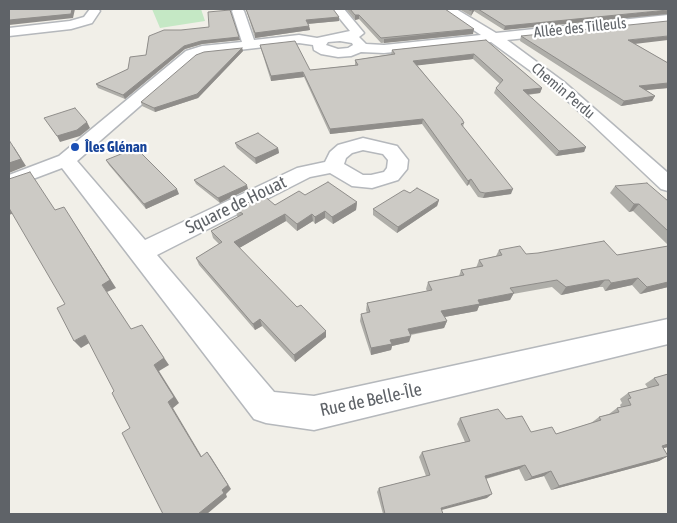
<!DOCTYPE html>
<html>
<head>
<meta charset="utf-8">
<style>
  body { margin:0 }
  #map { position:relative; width:677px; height:523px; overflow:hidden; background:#f1efe8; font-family:"Asap Condensed",sans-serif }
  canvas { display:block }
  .frame { position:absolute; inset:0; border:10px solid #5f6368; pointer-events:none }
</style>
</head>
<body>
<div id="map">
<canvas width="677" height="523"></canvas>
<div class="frame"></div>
</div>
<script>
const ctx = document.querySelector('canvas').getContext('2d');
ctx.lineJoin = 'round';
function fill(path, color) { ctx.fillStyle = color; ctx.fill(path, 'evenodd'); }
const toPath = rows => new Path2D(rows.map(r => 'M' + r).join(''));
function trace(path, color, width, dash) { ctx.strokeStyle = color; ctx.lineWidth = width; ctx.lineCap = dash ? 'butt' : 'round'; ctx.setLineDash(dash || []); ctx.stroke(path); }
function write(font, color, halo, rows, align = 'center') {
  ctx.font = font + ' "Asap Condensed",sans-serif'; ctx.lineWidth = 4.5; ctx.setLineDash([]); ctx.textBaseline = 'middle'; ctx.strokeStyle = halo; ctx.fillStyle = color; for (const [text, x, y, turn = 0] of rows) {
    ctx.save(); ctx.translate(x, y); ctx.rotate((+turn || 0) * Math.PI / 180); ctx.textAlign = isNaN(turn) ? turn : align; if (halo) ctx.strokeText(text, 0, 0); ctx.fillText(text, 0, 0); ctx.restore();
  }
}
const green = toPath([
  [152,9,201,9,205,21,160,28]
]);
const minor = toPath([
  [90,9,98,9,100,11,92,23,71,29,9,36,9,28,70,21,84,17,90,9],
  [234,9,242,9,244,11,254,40,299,35,317,38,350,31,332,9,344,9,364,33,359,37,366,44,384,45,481,35,442,9,456,9,496,33,668,15,668,23,507,40,564,82,668,173,668,191,661,189,554,88,491,42,384,53,361,52,351,56,338,57,321,54,314,50,313,45,299,43,204,54,196,57,77,161,145,240,297,168,325,162,330,152,338,145,363,138,397,146,408,160,407,169,398,180,372,188,352,186,330,173,310,177,157,255,274,392,314,396,668,319,668,344,314,430,266,423,254,419,62,168,9,188,9,175,59,156,186,51,202,46,242,42,232,11,234,9],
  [340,41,352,43,353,45,348,48,338,49,326,45,328,42,340,41],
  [363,150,383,154,388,160,387,168,384,172,371,175,363,175,344,164,346,158,352,153,363,150]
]);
const wall = toPath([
  [246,9,339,17,339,21,308,24,309,26,310,30,255,38],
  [346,9,445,9,473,34,381,43,359,19,355,20],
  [459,9,668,9,504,30,474,11,471,16],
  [149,36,239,37,240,40,202,44,185,49,125,99,98,88,96,84,128,69,146,55],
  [521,36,635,44,668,63,668,88,646,90,655,96,652,101,621,106,520,41],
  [486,40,542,88,540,93,528,95,586,147,584,152,556,156,494,93,496,88,500,84,473,59,417,65,464,123,463,127,511,194,483,198,478,197,469,184,467,186,422,124,330,134,304,77,271,81,261,49,260,45,310,70,355,65,355,60,391,54,392,50],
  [242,48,243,51,198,98,155,112,142,106,141,102],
  [235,143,278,148,279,153,256,164,237,148],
  [106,160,179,194,146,209,109,165],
  [194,180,248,189,220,203,196,184],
  [615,186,668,201,668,245,633,211,629,212,610,193],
  [410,193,439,200,437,206,397,233,373,215,373,209],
  [305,195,357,202,356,210,333,224,325,218,315,224,313,221,297,231,286,221,239,248,297,307,326,331,326,337,295,362,262,326,255,330,199,265,196,258,219,244,213,238,211,231,238,217,237,216,236,209,275,205],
  [668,246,668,287,640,294,632,285,605,291,603,287,599,287,561,295,552,287,513,294,510,300,479,306,477,311,444,317,447,321,444,328,411,335,409,342,392,346,391,350,371,355,360,321,361,314,367,313,366,310,367,303,427,291,426,289,428,282,459,276,461,270,476,268,479,260,496,256,499,250,526,254,617,255],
  [668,374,668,447,663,448,668,456,659,461,551,490,544,476,525,481,519,469,486,479,487,498,383,514,377,492,379,488,426,476,419,457,422,452,465,442,457,424,460,418,506,419,531,432,556,434,591,423,599,417,609,414,617,408,621,407,620,405,622,403,620,399,628,393,648,388,645,384,654,378]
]);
const shadedWall = toPath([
  [72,9,75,9,73,18,9,25,9,20],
  [474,9,475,9,474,11,471,16,472,11],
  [668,10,668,14,504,30,505,26],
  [355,15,359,15,359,19,355,20],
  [339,17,339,21,306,24,306,20],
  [309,26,310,30,255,38,255,33],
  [474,29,473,34,384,43,384,39],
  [668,36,668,40,626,45,628,40],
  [239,37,240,40,202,44,185,49,125,99,123,95,184,46,201,41],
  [242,48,243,51,198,98,155,112,154,108],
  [474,54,473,59,413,66,413,61],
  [303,72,304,77,271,81,271,76],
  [668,83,668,88,636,91,639,86],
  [542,88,540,93,521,95,523,90],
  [655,96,652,101,621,106,624,101],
  [423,119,422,124,330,134,330,129],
  [87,122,90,128,80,136,60,142,57,136],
  [14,147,26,166,9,173,9,163],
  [586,147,584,152,556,156,559,151],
  [278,148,279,153,256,164,255,158],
  [471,179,469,184,467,186,468,181],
  [247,185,248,189,220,203,218,198],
  [177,189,179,194,146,209,144,204],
  [513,189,511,194,483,198,485,193],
  [439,200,437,206,397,233,398,227],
  [357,202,356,210,333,224,332,217],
  [634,204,639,204,633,211,629,212],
  [9,207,14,213,9,215],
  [325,211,325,218,315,224,315,217],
  [285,214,286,221,236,250,234,242],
  [312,214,313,221,297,231,297,224],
  [69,215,116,288,107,292,136,336,102,285],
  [638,278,632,285,605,291,611,283],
  [605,280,599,287,561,295,566,287],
  [668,282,668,287,640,294,647,287],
  [514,293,510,300,479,306,477,311,439,318,441,311,478,300],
  [260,319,262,326,255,330,253,324],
  [447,321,444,328,406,335,408,329],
  [142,325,169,365,159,371,179,403,173,408,205,462,201,457,168,402,154,365],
  [326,331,326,337,295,362,294,355],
  [85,335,91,342,81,348,74,341],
  [411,336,409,342,392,346,391,350,371,355,371,348,390,340],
  [668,444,668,447,652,451,662,446],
  [207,452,211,457,231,489,226,494,227,497,207,514,198,514],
  [668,456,659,461,551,490,559,486],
  [525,465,519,469,480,480,485,476],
  [551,471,544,476,525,481,532,477],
  [492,494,487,498,438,511,441,508]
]);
const building = toPath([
  [9,9,72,9,71,14,9,20,9,9],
  [246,9,333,9,339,17,306,20,309,26,255,33,246,9],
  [350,9,445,9,474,29,381,38,359,15,355,15,350,9],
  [467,9,474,9,472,11,467,9],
  [478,9,668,9,668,10,505,26,478,9],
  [230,10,239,37,201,41,184,46,123,95,96,84,128,69,130,57,146,55,149,36,164,30,181,30,209,27,208,12,230,10],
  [668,21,668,36,628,40,668,63,668,83,639,86,655,96,624,101,521,36,668,21],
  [486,40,542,88,523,90,586,147,559,151,496,88,503,80,474,54,413,61,462,119,464,123,461,124,513,189,485,193,480,192,471,179,468,181,423,119,330,129,303,72,271,76,260,45,295,41,310,70,358,65,355,60,395,54,392,50,486,40],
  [242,48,197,94,154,108,141,102,196,55,204,52,242,48],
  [75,108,87,122,77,130,57,136,44,118,75,108],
  [258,133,278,148,255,158,235,143,258,133],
  [9,140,21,159,9,163,9,140],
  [136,148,177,189,144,204,106,160,136,148],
  [224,166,247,185,218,198,194,180,224,166],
  [30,172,55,210,64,207,110,280,102,285,131,329,142,325,164,358,154,365,174,397,168,402,201,457,207,452,228,485,222,490,224,493,198,514,163,514,122,433,130,428,112,393,114,391,85,335,74,341,57,308,65,304,9,208,9,179,30,172],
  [328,182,357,202,332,217,325,211,315,217,312,214,297,224,285,214,234,242,297,307,301,305,326,331,294,355,260,319,253,324,196,258,222,242,211,231,243,214,236,209,263,195,275,205,299,191,305,195,328,182],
  [647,183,668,201,668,231,639,204,634,204,615,186,647,183],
  [417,188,439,200,398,227,373,209,404,190,410,193,417,188],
  [604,241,617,255,668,246,668,282,647,287,638,278,611,283,609,280,605,280,566,287,557,280,510,288,514,293,478,300,480,304,441,311,447,321,408,329,411,336,390,340,392,344,371,348,361,314,370,312,367,303,432,290,428,282,464,275,461,270,483,266,479,260,502,255,499,250,520,246,526,254,538,253,604,241],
  [668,374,668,444,662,446,668,456,559,486,551,471,532,477,525,465,485,476,492,494,441,508,443,514,383,514,385,514,379,488,430,475,422,452,470,441,460,418,498,409,506,419,522,416,531,432,552,427,556,434,601,420,599,417,619,412,617,408,631,405,628,399,631,398,628,393,659,385,654,378,668,374]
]);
const markers = [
  [75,147,5,"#1a4fb4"]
];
const farStreetnames = [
  ["Allée des Tilleuls",580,28,-6],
  ["Chemin Perdu",563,91,40]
];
const farTransitnames = [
  ["Îles Glénan",85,147]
];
const streetNames = [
  ["Square de Houat",236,205,-26],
  ["Rue de Belle-Île",371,400,-12]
];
fill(green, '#c5e8c5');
trace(minor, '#b5b8bc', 3);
fill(minor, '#fff');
fill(wall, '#afaea9');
fill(shadedWall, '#8f8d8a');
fill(building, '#cccac5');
trace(building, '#8f8d8a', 1);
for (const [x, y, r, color] of markers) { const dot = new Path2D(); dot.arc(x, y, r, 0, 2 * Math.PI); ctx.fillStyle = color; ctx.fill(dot); trace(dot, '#fff', 2); }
write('15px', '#5f6368', '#fff', farStreetnames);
write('bold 15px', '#164399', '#fff', farTransitnames, 'left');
write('18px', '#5f6368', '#fff', streetNames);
</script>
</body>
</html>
